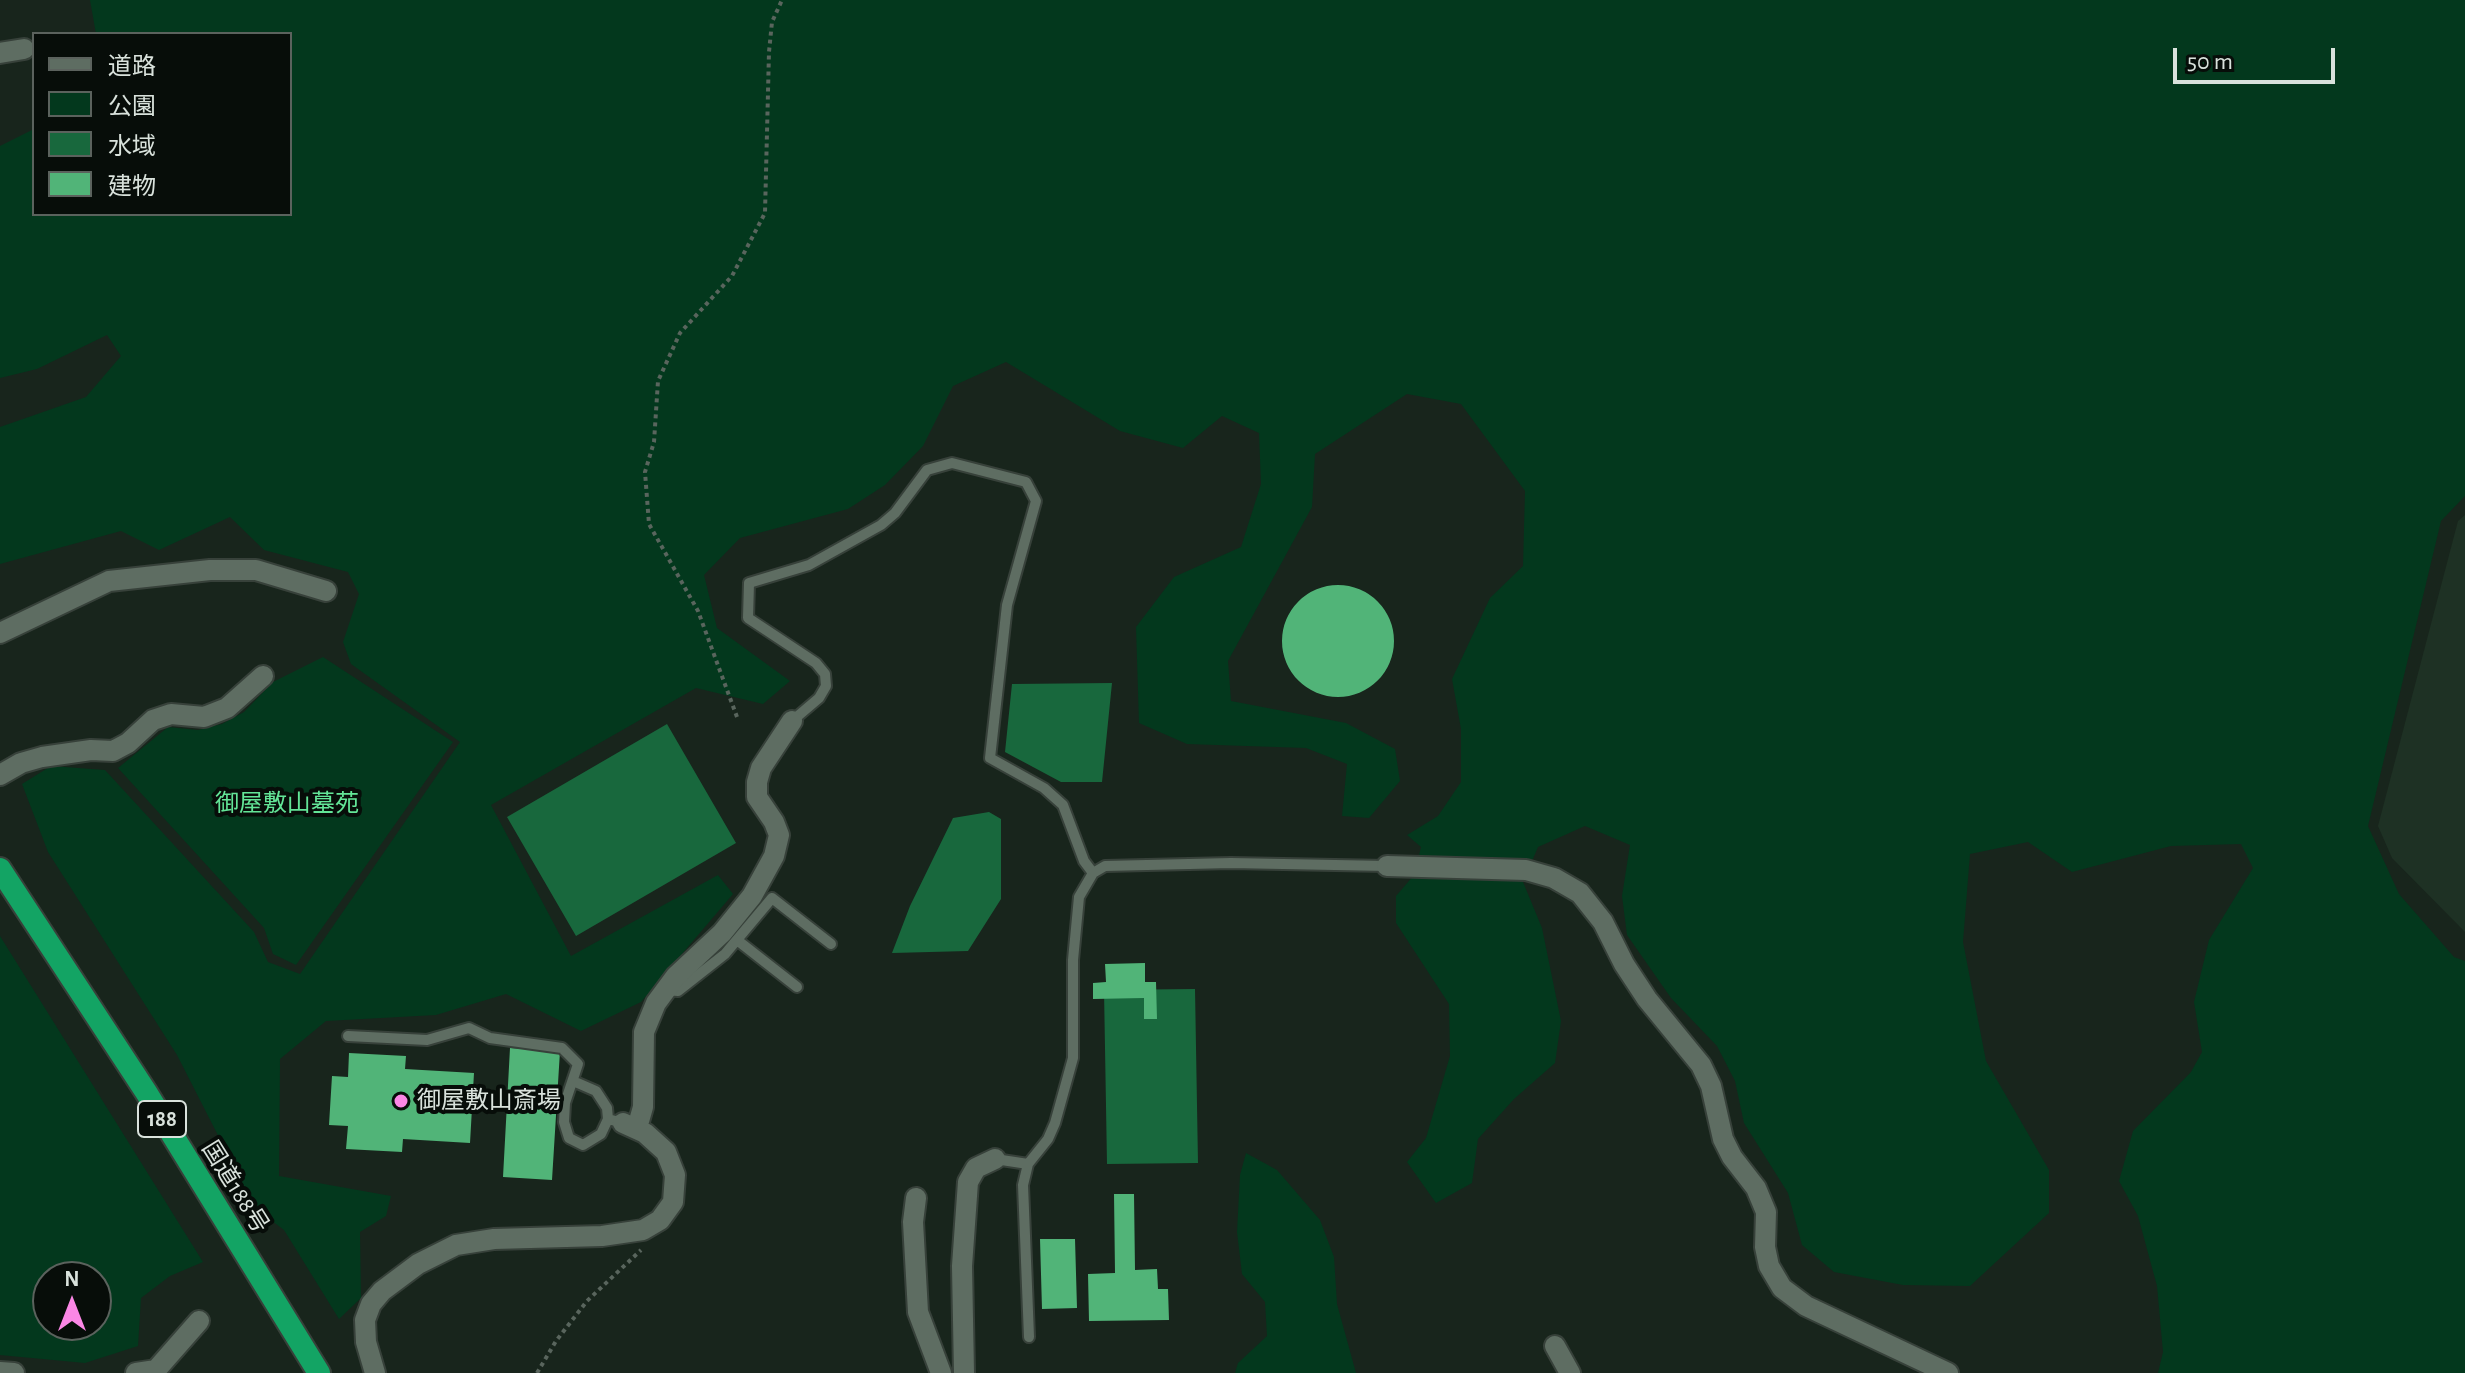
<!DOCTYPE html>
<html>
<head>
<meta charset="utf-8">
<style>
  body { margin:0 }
  #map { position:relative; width:2465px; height:1373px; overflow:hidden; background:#18251c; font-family:"Alegreya Sans","Noto Sans JP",sans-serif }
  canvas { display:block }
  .legend { position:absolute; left:32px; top:32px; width:260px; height:184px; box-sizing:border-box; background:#070d09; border:2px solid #5b625d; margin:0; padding:10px 14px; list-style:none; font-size:24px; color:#d9e2dc }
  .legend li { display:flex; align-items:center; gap:16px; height:40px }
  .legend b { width:40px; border:2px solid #5b625d }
  .north { position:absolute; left:32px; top:1261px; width:80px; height:80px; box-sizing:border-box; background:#070d09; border:2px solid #5b625d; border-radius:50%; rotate:0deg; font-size:22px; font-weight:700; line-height:32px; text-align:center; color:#d9e2dc }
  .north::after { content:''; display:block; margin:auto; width:28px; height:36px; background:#fb87e5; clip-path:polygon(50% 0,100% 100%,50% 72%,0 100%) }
  .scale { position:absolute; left:2173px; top:48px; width:162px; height:36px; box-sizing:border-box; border:4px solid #d9e2dc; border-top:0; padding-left:10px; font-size:24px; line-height:28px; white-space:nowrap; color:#d9e2dc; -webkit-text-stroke:6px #070d09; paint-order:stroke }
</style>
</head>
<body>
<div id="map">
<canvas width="2465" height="1373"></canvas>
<ul class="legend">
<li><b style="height:10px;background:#5e6d62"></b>道路</li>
<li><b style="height:22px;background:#03381d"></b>公園</li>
<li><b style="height:22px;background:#18683d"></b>水域</li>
<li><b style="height:22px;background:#51b478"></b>建物</li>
</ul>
<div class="north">N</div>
<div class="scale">50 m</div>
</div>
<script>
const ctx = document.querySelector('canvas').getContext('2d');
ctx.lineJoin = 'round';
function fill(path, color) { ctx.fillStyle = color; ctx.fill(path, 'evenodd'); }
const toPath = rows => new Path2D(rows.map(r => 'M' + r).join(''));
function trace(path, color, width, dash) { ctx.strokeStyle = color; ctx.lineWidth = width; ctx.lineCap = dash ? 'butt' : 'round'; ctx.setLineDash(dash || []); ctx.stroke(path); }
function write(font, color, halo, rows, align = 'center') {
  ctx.font = font + ' "Alegreya Sans","Noto Sans JP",sans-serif'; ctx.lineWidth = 8; ctx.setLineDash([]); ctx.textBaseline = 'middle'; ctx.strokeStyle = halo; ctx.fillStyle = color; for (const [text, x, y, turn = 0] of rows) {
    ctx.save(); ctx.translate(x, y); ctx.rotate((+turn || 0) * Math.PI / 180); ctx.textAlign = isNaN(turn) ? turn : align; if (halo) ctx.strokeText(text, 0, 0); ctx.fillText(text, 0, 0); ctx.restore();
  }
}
const built = toPath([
  [2465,515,2465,932,2392,858,2378,826,2458,521]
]);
const green = toPath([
  [90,0,2465,0,2465,496,2441,521,2368,826,2399,894,2454,957,2465,961,2465,1373,2158,1373,2163,1352,2157,1286,2138,1216,2119,1181,2133,1131,2191,1072,2202,1052,2194,1002,2209,940,2253,868,2241,844,2171,846,2072,872,2028,842,1970,854,1963,942,1986,1061,2049,1170,2049,1213,1970,1286,1903,1285,1834,1272,1802,1245,1788,1193,1744,1123,1735,1081,1717,1046,1671,998,1627,935,1622,896,1630,845,1585,826,1538,847,1523,882,1542,928,1561,1021,1555,1063,1514,1099,1478,1139,1472,1183,1436,1203,1407,1162,1426,1138,1450,1056,1449,1004,1396,923,1396,896,1414,875,1421,847,1407,835,1438,816,1461,782,1461,729,1452,679,1490,598,1523,566,1525,491,1461,404,1407,394,1315,454,1312,507,1228,661,1231,701,1346,723,1395,749,1400,781,1369,818,1342,816,1347,764,1306,748,1187,744,1139,723,1136,627,1174,577,1241,547,1261,484,1259,433,1222,416,1183,448,1120,431,1006,362,953,386,923,446,885,485,848,509,740,538,704,575,717,628,790,681,763,704,696,688,491,805,571,956,718,875,733,894,641,1002,581,1031,506,994,436,1015,326,1021,280,1059,279,1176,391,1196,386,1216,360,1232,361,1298,339,1319,284,1230,255,1208,177,1055,48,852,22,784,51,766,105,770,254,932,268,962,300,974,460,742,351,664,343,642,359,594,348,572,264,550,230,517,159,550,121,531,0,564,0,427,86,397,121,356,107,335,37,369,0,378,0,146,34,129,34,214,290,214,290,34,96,34],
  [323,657,453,742,296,965,273,954,264,928,118,768,168,727,198,730,222,724,244,712,273,682],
  [0,936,203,1262,170,1276,141,1298,138,1346,85,1363,0,1355],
  [48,1277,96,1277,96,1325,48,1325],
  [1246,1153,1277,1170,1320,1220,1334,1257,1337,1304,1356,1373,1235,1373,1238,1363,1267,1336,1265,1302,1242,1274,1237,1232,1240,1175]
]);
const water = toPath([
  [1112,683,1102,782,1061,782,1005,752,1012,684],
  [667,724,736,843,576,936,507,817],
  [989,812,1001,819,1001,899,968,951,892,953,910,906,953,818],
  [1195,989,1198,1163,1107,1164,1104,990]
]);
const building = toPath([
  '1282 641a56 56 0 1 1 112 0a56 56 0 1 1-112 0Z',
  [1145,963,1145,982,1156,982,1157,1019,1144,1019,1144,998,1093,999,1093,983,1106,982,1105,964],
  [510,1048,560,1051,552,1180,503,1177],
  [349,1053,406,1056,405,1069,474,1073,470,1143,403,1139,402,1152,346,1149,348,1126,329,1125,332,1076,348,1077],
  [1114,1194,1134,1194,1135,1270,1157,1269,1158,1289,1168,1289,1169,1320,1089,1321,1088,1274,1115,1273],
  [1040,1239,1075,1239,1077,1308,1042,1309]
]);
const path = toPath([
  [737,717,698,611,649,524,645,472,654,442,658,381,680,333,732,276,765,213,769,52,772,22,782,0],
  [537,1373,556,1341,587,1301,641,1250]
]);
const service = toPath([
  [792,721,819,698,826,686,825,674,816,663,748,618,749,583,809,565,881,525,895,513,927,470,952,463,1026,482,1036,501,1007,605,990,758,1044,788,1063,805,1084,861,1093,873],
  [737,940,797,987],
  [666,990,678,991,725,954,772,898,831,944],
  [348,1036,427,1040,469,1028,490,1038,562,1048,578,1064,565,1103,564,1122,569,1138,583,1145,601,1134,608,1119,623,1123],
  [573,1081,596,1091,607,1108,608,1119],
  [995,1159,1028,1164],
  [1029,1337,1023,1185,1028,1164,1048,1139,1055,1123,1073,1058,1073,960,1079,897,1093,873,1105,866,1231,863,1387,866]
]);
const minor = toPath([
  [0,53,24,49],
  [0,633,109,581,210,570,256,570,326,591],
  [0,775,21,763,42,757,91,750,113,751,128,743,153,720,171,714,204,717,227,708,263,676],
  [1387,866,1526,870,1554,878,1580,893,1603,922,1624,964,1647,999,1701,1065,1711,1086,1723,1139,1732,1157,1756,1188,1766,1212,1765,1247,1769,1266,1782,1288,1806,1306,1948,1373],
  [637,1128,643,1107,644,1032,656,1003,676,976,722,933,752,896,774,856,779,835,774,822,757,797,757,782,761,768,792,721],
  [916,1198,913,1222,918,1312,941,1373],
  [1555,1346,1570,1373],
  [0,1372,14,1373],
  [136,1373,156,1370,199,1321],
  [375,1373,366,1342,365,1320,371,1304,382,1291,418,1264,456,1245,494,1239,602,1236,643,1230,660,1220,673,1202,675,1175,666,1152,645,1133,623,1123],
  [964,1373,962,1266,968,1182,976,1168,995,1159]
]);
const trunk = toPath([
  [0,869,146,1092,319,1373]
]);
const markers = [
  [401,1101,8,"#fb87e5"]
];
const shields = [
  [162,1119,48]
];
const shieldNames = [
  ["188",162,1119]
];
const parkNames = [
  ["御屋敷山墓苑",287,804]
];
const poiNames = [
  ["御屋敷山斎場",417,1101]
];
const streetNames = [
  ["国道188号",235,1187,58]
];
fill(built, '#1e3124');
fill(green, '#03381d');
fill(water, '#18683d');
fill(building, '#51b478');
trace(service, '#37413a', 14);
trace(minor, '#37413a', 24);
trace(trunk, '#37413a', 26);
trace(path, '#59655d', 4, [4, 4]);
trace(service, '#5e6d62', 10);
trace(minor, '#5e6d62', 20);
trace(trunk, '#13a464', 22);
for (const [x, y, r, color] of markers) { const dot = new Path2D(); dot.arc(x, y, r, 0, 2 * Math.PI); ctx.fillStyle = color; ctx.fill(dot); trace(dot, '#070d09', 3); }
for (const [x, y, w] of shields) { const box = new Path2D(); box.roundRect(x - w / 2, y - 18, w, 36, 6); ctx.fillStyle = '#070d09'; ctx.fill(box); trace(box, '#d9e2dc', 2); }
write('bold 22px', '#d9e2dc', null, shieldNames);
write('24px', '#63e597', '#070d09', parkNames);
write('24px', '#d9e2dc', '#070d09', poiNames, 'left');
write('24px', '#d9e2dc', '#070d09', streetNames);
</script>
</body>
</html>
